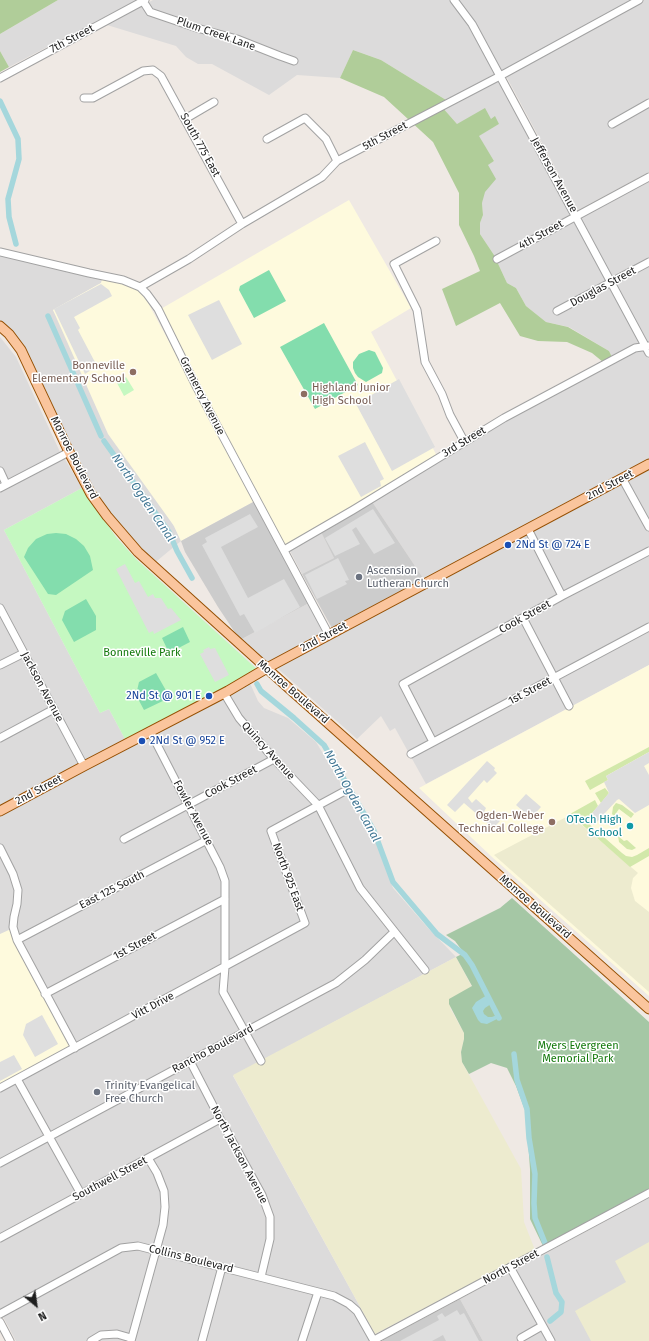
<!DOCTYPE html>
<html>
<head>
<meta charset="utf-8">
<style>
  body { margin:0 }
  #map { position:relative; width:649px; height:1341px; overflow:hidden; background:#efe9e4; font-family:"Fira Sans",sans-serif }
  canvas { display:block }
  .north { position:absolute; left:16px; top:1285px; width:40px; height:40px; -webkit-text-stroke:3px #fff; paint-order:stroke; rotate:151deg; font-size:11px; font-weight:700; line-height:16px; text-align:center; color:#1e1e1e }
  .north::after { content:''; display:block; margin:auto; width:14px; height:18px; background:#1e1e1e; clip-path:polygon(50% 0,100% 100%,50% 72%,0 100%) }
</style>
</head>
<body>
<div id="map">
<canvas width="649" height="1341"></canvas>
<div class="north">N</div>
</div>
<script>
const ctx = document.querySelector('canvas').getContext('2d');
ctx.lineJoin = 'round';
function fill(path, color) { ctx.fillStyle = color; ctx.fill(path, 'evenodd'); }
const toPath = rows => new Path2D(rows.map(r => 'M' + r).join(''));
function trace(path, color, width, dash) { ctx.strokeStyle = color; ctx.lineWidth = width; ctx.lineCap = dash ? 'butt' : 'round'; ctx.setLineDash(dash || []); ctx.stroke(path); }
function write(font, color, halo, rows, align = 'center') {
  ctx.font = font + ' "Fira Sans",sans-serif'; ctx.lineWidth = 3; ctx.setLineDash([]); ctx.textBaseline = 'middle'; ctx.strokeStyle = halo; ctx.fillStyle = color; for (const [text, x, y, turn = 0] of rows) {
    ctx.save(); ctx.translate(x, y); ctx.rotate((+turn || 0) * Math.PI / 180); ctx.textAlign = isNaN(turn) ? turn : align; if (halo) ctx.strokeText(text, 0, 0); ctx.fillText(text, 0, 0); ctx.restore();
  }
}
const residential = toPath([
  [58,0,137,0,9,67,0,51,0,34],
  [153,0,635,0,446,100,381,60,353,50,340,78,297,75,269,95,212,64,198,64,186,57,176,46,107,25],
  [643,0,649,0,649,172,578,210,505,74],
  [498,78,642,342,612,357,609,351,569,327,546,322,526,306,516,288,507,283,494,255,480,234,480,223,483,215,482,203,487,165,494,161,478,136,499,124,491,119,457,124,442,107],
  [649,179,649,341,647,343,579,216],
  [0,255,103,277,101,283,53,310,174,526,181,541,152,565,97,498,26,349,11,329,0,320],
  [0,337,16,357,60,452,0,484],
  [643,348,649,359,649,461,425,581,371,500,506,418,621,356],
  [63,456,82,488,4,530,100,713,109,709,126,741,0,808,0,490],
  [649,467,649,665,426,784,395,728,390,731,381,716,357,739,275,666],
  [320,530,334,558,302,574,289,549],
  [309,603,325,634,267,665,240,640],
  [249,681,258,701,264,708,288,718,316,742,375,840,393,888,428,928,456,957,233,1076,375,1334,376,1341,16,1341,0,1311,0,815],
  [649,1198,649,1341,483,1341,460,1299]
]);
const education = toPath([
  [349,200,411,308,371,332,437,456,285,547,159,310],
  [103,277,140,288,255,501,181,541,174,526,108,434,53,310,101,283],
  [649,665,649,996,492,857,419,788],
  [11,929,71,1045,0,1084,0,934]
]);
const religious = toPath([
  [371,500,425,581,333,630,302,574,334,558,320,530],
  [255,501,309,603,240,640,218,607,185,552,181,541],
  [460,1299,483,1341,383,1341,383,1340]
]);
const farmland = toPath([
  [570,815,638,873,633,878,631,888,635,901,649,912,649,992,494,855],
  [456,957,472,987,450,1008,464,1033,464,1039,461,1052,462,1062,521,1169,524,1222,535,1250,375,1334,233,1075],
  [649,1242,649,1341,591,1341,575,1311,626,1282,615,1261]
]);
const grass = toPath([
  [649,747,649,752,606,776,608,780,590,790,585,781],
  [605,788,609,793,601,803,595,793],
  [595,800,598,806,587,819,590,822,589,824,622,853,626,856,632,857,637,855,649,848,649,856,630,867,570,814],
  [616,803,622,805,634,814,631,818,619,809,614,816,612,814,613,807],
  [618,836,624,841,627,840,636,848,632,850,627,849,619,842]
]);
const forest = toPath([
  [0,0,58,0,0,34],
  [353,50,381,60,446,100,442,107,457,124,485,108,491,119,495,116,499,124,479,136,494,161,488,165,496,179,485,192,482,203,483,215,480,223,480,234,494,255,507,283,516,288,526,306,546,322,568,327,609,351,612,357,603,362,592,353,567,342,538,341,520,336,500,303,456,326,442,289,480,271,474,256,459,225,459,193,433,142,384,97,340,78],
  [0,51,9,67,0,72]
]);
const cemetery = toPath([
  [512,898,649,1022,649,1189,543,1246,530,1219,530,1169,526,1113,516,1086,507,1068,491,1063,469,1074,462,1062,461,1052,464,1039,464,1033,449,1004,449,999,472,986,456,957,464,953,455,941,446,935,500,908]
]);
const park = toPath([
  [126,377,134,390,124,396,117,383],
  [82,488,116,537,136,559,259,671,126,741,109,709,100,713,4,530]
]);
const pitch = toPath([
  [269,270,286,301,254,318,239,290,240,286],
  [324,323,358,385,315,409,280,347],
  [369,350,375,352,383,368,382,373,366,382,358,377,355,373,353,368,353,362,359,354],
  [56,533,66,534,76,539,84,546,90,556,93,570,56,595,48,594,24,557,28,548,36,539,47,534],
  [86,599,96,616,96,630,74,642,62,620,65,611],
  [183,627,190,642,169,653,162,638],
  [156,673,168,694,167,699,144,710,136,695,139,682]
]);
const parking = toPath([
  [101,284,109,290,112,296,74,317,80,328,78,330,97,366,85,374,54,309],
  [219,300,242,344,212,360,188,315],
  [399,379,435,447,392,471,356,404],
  [365,442,384,479,380,481,381,486,361,497,338,456],
  [373,509,395,543,374,554,356,527,352,530,360,544,335,556,325,538],
  [250,514,258,527,221,547,248,598,284,579,300,607,255,633,244,614,240,616,202,545,207,542,205,538],
  [338,558,349,580,345,581,347,584,317,599,305,575],
  [125,564,135,583,139,581,148,597,153,594,155,598,161,598,168,609,171,608,181,620,154,634,153,631,149,633,116,569],
  [209,647,210,649,215,648,229,675,215,682,200,654,204,652,203,650],
  [649,752,649,763,644,766,649,775,649,805,635,813,619,799,617,800,594,825,587,819,609,793,604,782,608,780,606,776],
  [487,761,495,768,494,770,497,773,487,783,484,780,468,798,472,803,476,799,486,808,484,812,487,815,490,812,500,821,493,828,464,803,455,812,447,805],
  [526,794,541,807,531,818,516,805],
  [42,1015,58,1044,35,1057,23,1035,26,1024],
  [14,1055,22,1069,0,1081,0,1062],
  [457,1310,460,1315,464,1313,479,1341,446,1341,443,1335,432,1341,400,1341,439,1320,437,1316,442,1313,445,1317]
]);
const water = toPath([
  [487,995,491,1004,485,1008,483,1011,484,1014,488,1017,492,1017,497,1015,499,1018,487,1024,481,1023,478,1020,472,1008,476,1002]
]);
const canal = toPath([
  [0,101,18,139,19,159,8,199,9,217,16,244],
  [48,316,101,436],
  [104,441,169,532,177,551,192,578],
  [257,684,261,691,294,718,324,745,374,831,393,882,437,934,465,955,472,965,499,1018],
  [514,1054,517,1080,527,1109,529,1138,535,1174,534,1203,535,1218,545,1243],
  [547,1257,556,1293,562,1302,561,1312,550,1321]
]);
const minor = toPath([
  [454,0,472,24,649,353],
  [143,1,150,12,197,28,237,39,280,56,294,61],
  [0,78,145,0],
  [84,98,93,98,143,71,153,70,161,76,242,224],
  [185,119,214,102],
  [612,124,649,103],
  [267,139,305,118,326,139,337,161],
  [436,241,394,264,417,310,425,362,442,394,450,415,464,441],
  [0,252,89,273,123,280,140,287,147,294,158,309,197,388,329,635],
  [497,259,649,177],
  [140,287,189,259,242,224,322,177,337,161,500,76,639,0],
  [557,311,649,262],
  [0,471,6,484],
  [622,478,649,527],
  [0,488,69,452],
  [528,529,562,596],
  [284,550,353,510,504,418,635,348,649,346],
  [0,608,84,766],
  [523,618,569,706],
  [0,665,24,653],
  [224,693,239,718,274,759,318,805,360,888,425,970],
  [150,731,220,867,225,881,225,967,223,992,261,1061],
  [0,738,54,709],
  [433,742,403,684,562,596,649,551],
  [411,754,649,627],
  [124,839,274,759],
  [0,848,13,874,18,890,17,904,14,917,13,927,17,940,75,1048],
  [17,940,207,840],
  [45,994,225,899],
  [190,1061,220,1119,262,1195,270,1217,270,1239,261,1277],
  [17,1079,81,1194],
  [0,1088,305,923,271,831,343,792],
  [0,1163,336,983,365,960,394,932],
  [0,1238,220,1119],
  [510,1267,551,1341],
  [0,1314,121,1248,138,1246,334,1296,349,1304,357,1311,374,1341],
  [0,1322,10,1341],
  [521,1338,542,1326],
  [374,1340,649,1193],
  [91,1341,101,1335,117,1334,131,1338],
  [131,1341,163,1225,165,1207,164,1191,157,1173,148,1158],
  [202,1341,222,1267],
  [302,1341,318,1292]
]);
const major = toPath([
  [0,326,9,334,21,350,71,456,91,494,107,516,138,552,293,692,649,1009],
  [0,811,84,766,228,691,267,668,649,464]
]);
const markers = [
  [133,372,4,"#8d6e63"],
  [304,394,4,"#8d6e63"],
  [508,545,4,"#1a4fb4"],
  [359,577,4,"#6b7280"],
  [209,696,4,"#1a4fb4"],
  [142,741,4,"#1a4fb4"],
  [552,822,4,"#8d6e63"],
  [630,826,4,"#0f9aa8"],
  [97,1092,4,"#6b7280"]
];
const streetNames = [
  ["Plum Creek Lane",216,34,19],
  ["7th Street",72,39,-28],
  ["5th Street",385,136,-28],
  ["South 775 East",200,145,61],
  ["Jefferson Avenue",554,175,61],
  ["4th Street",541,235,-29],
  ["Douglas Street",603,287,-28],
  ["Gramercy Avenue",202,396,63],
  ["3rd Street",464,442,-31],
  ["Monroe Boulevard",74,458,63],
  ["2nd Street",610,485,-28],
  ["Cook Street",525,617,-29],
  ["2nd Street",324,637,-28],
  ["Jackson Avenue",42,687,62],
  ["1st Street",530,691,-28],
  ["Monroe Boulevard",293,692,41],
  ["Quincy Avenue",268,751,48],
  ["Cook Street",231,782,-28],
  ["2nd Street",39,790,-28],
  ["Fowler Avenue",193,813,62],
  ["North 925 East",288,877,70],
  ["East 125 South",112,890,-27],
  ["Monroe Boulevard",535,907,41],
  ["1st Street",135,946,-28],
  ["Vitt Drive",153,1006,-28],
  ["Rancho Boulevard",213,1049,-28],
  ["North Jackson Avenue",239,1155,62],
  ["Southwell Street",110,1179,-28],
  ["Collins Boulevard",191,1259,14],
  ["North Street",511,1267,-28]
];
const educationNames = [
  ["Bonneville",125,366],
  ["Elementary School",125,379],
  ["Highland Junior",312,388,"left"],
  ["High School",312,401,"left"],
  ["Ogden-Weber",544,816],
  ["Technical College",544,829]
];
const transitNames = [
  ["2Nd St @ 724 E",516,545],
  ["2Nd St @ 901 E",201,696,"right"],
  ["2Nd St @ 952 E",150,741]
];
const worshipNames = [
  ["Ascension",367,571],
  ["Lutheran Church",367,584],
  ["Trinity Evangelical",105,1086],
  ["Free Church",105,1099]
];
const parkNames = [
  ["Bonneville Park",142,653],
  ["Myers Evergreen",578,1046],
  ["Memorial Park",578,1059]
];
const cultureNames = [
  ["OTech High",622,820],
  ["School",622,833]
];
const waterNames = [
  ["North Ogden Canal",143,498,56],
  ["North Ogden Canal",352,796,61]
];
fill(residential, '#dcdbdb');
fill(education, '#fefadd');
fill(religious, '#ccc');
fill(farmland, '#edebcf');
fill(grass, '#d2e8aa');
fill(forest, '#b0cd99');
fill(cemetery, '#a5c7a5');
fill(park, '#c5f8c1');
fill(pitch, '#83ddad');
fill(parking, '#dedede');
fill(water, '#a5d7dc');
trace(canal, '#a5d7dc', 5.5);
trace(minor, '#a2a2a2', 9);
trace(major, '#954f02', 11);
trace(minor, '#fff', 7);
trace(major, '#fac59d', 9);
for (const [x, y, r, color] of markers) { const dot = new Path2D(); dot.arc(x, y, r, 0, 2 * Math.PI); ctx.fillStyle = color; ctx.fill(dot); trace(dot, '#fff', 1.5); }
write('11px', '#1e1e1e', '#fff', streetNames);
write('11px', '#785e54', '#fff', educationNames, 'right');
write('11px', '#164399', '#fff', transitNames, 'left');
write('11px', '#5b616d', '#fff', worshipNames, 'left');
write('11px', '#147a0d', '#fff', parkNames);
write('11px', '#0d838f', '#fff', cultureNames, 'right');
write('italic 12px', '#437895', '#fff', waterNames);
</script>
</body>
</html>
